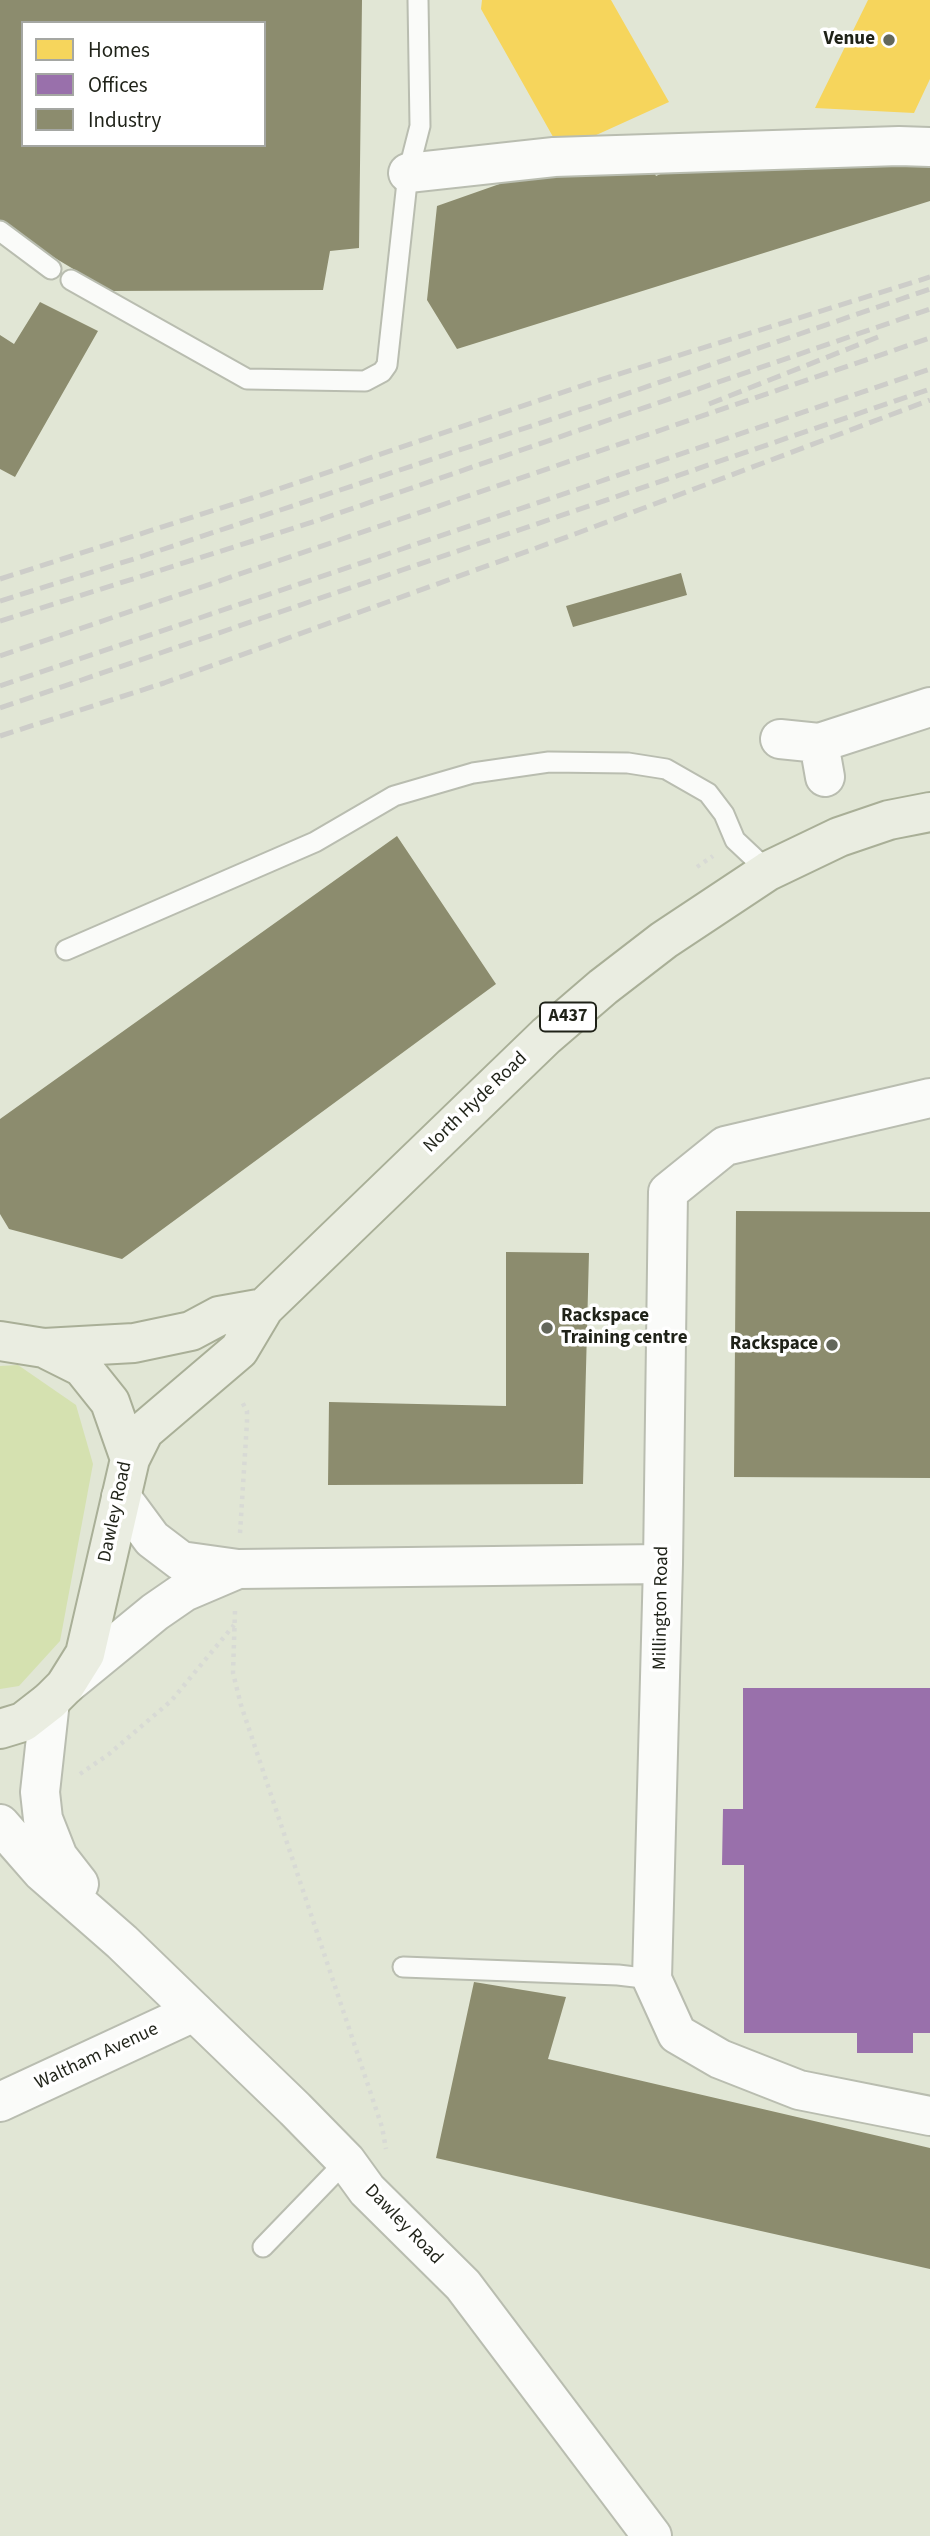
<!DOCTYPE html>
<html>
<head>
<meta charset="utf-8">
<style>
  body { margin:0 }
  #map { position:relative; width:930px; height:2536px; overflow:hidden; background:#e1e6d5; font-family:"Source Sans 3",sans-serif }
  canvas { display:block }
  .legend { position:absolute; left:21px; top:21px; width:245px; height:126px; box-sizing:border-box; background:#fff; border:2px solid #a5a7a3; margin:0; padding:9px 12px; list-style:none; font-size:21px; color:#1f2218 }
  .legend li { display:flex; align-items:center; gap:14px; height:35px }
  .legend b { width:35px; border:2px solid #a5a7a3 }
</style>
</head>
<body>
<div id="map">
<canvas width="930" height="2536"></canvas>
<ul class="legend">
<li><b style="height:19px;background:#f6d55c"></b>Homes</li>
<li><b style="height:19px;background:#9970ab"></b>Offices</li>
<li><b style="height:19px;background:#8c8c6e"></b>Industry</li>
</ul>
</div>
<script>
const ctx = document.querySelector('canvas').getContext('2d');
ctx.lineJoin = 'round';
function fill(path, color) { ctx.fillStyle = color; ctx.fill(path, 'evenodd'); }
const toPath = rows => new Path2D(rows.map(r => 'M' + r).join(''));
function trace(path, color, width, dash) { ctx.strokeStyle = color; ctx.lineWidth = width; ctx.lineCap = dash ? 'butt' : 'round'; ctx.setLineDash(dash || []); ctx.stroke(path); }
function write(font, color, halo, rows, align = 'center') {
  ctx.font = font + ' "Source Sans 3",sans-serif'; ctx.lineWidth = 7; ctx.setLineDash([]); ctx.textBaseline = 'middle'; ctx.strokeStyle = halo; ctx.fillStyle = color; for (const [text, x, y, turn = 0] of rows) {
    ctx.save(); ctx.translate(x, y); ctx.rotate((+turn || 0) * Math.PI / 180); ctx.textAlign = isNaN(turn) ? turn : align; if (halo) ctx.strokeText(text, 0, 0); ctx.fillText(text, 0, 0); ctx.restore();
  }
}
const green = toPath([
  [18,1365,76,1405,93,1464,60,1641,19,1686,0,1689,0,1366]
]);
const homes = toPath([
  [482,0,611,0,669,102,561,151,481,9],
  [868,0,930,0,930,79,914,113,815,108]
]);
const offices = toPath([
  [743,1688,930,1688,930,2033,913,2033,913,2053,857,2053,857,2033,744,2033,744,1865,722,1865,723,1809,743,1809]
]);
const industry = toPath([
  [0,0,362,0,359,248,330,251,323,290,110,291,0,225],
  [23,23,264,23,264,145,23,145],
  [636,136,656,176,709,152,930,166,930,201,457,349,427,300,437,206],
  [40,302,98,331,15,477,0,469,0,335,14,344],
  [681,573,687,595,573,627,566,606],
  [397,836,496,984,122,1259,9,1229,0,1214,0,1119],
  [736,1211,930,1212,930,1478,734,1477],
  [506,1252,589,1253,583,1484,328,1485,329,1402,506,1406],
  [474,1982,566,1997,548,2059,930,2148,930,2269,436,2158]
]);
const path = toPath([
  [697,867,713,856],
  [240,1533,247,1422,247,1411,241,1400],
  [235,1611,233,1673,241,1705,382,2127,386,2149],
  [80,1774,109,1754,171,1701,234,1625]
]);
const lane = toPath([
  [0,231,51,269],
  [71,280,247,379,365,381,382,372,387,365,408,173,420,126,418,0],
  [66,950,315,842,394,796,473,773,549,762,628,763,666,769,708,793,724,814,735,840,768,871],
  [403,1967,618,1975,652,1979],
  [263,2247,346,2161]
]);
const street = toPath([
  [408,173,554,157,899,146,930,147],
  [780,739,819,743,930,707],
  [819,743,825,777],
  [930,1098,725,1146,668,1192,663,1564,652,1979,677,2034,720,2059,799,2090,930,2116],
  [121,1497,152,1539,181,1561,238,1569,663,1564],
  [66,1685,155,1612,184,1592,238,1569],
  [0,2102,194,2012]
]);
const secondary = toPath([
  [50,1701,40,1792,43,1819,58,1857,79,1884],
  [0,1824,42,1872,122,1942,295,2109,346,2161,367,2190,463,2285,652,2536]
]);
const primary = toPath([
  [0,1341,44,1348,82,1367,110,1402,130,1459,85,1654,65,1686,50,1701,23,1722,0,1729],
  [44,1348,134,1343,191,1331,219,1316,264,1308],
  [130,1459,144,1431,239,1350,264,1308,546,1036,603,987,664,940,768,871,839,837,889,820,930,812]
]);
const rail = toPath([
  [709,404,878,337],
  [0,579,252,498,587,384,930,277],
  [0,601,140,557,591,406,930,289],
  [0,621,316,521,930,309],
  [0,656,930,338],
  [0,686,930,369],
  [0,708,930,389],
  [0,736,164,683,575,534,930,400]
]);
const markers = [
  [889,40,7,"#63675a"],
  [547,1328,7,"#63675a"],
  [832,1345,7,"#63675a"]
];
const shields = [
  [568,1017,56]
];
const shieldNames = [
  ["A437",568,1017]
];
const poiNames = [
  ["Venue",875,40],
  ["Rackspace",561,1317,"left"],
  ["Training centre",561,1339,"left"],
  ["Rackspace",818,1345]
];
const streetNames = [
  ["North Hyde Road",476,1103,-44],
  ["Dawley Road",116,1512,-78],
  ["Millington Road",662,1608,-89],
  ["Waltham Avenue",97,2057,-25],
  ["Dawley Road",403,2225,46]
];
fill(green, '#d5e1b0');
fill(homes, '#f6d55c');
fill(offices, '#9970ab');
fill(industry, '#8c8c6e');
trace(lane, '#b9bdb0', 23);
trace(street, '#b9bdb0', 42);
trace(secondary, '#b9bdb0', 42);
trace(primary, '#a9af97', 42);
trace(path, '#d8dad5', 4.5, [3.5, 5]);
trace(lane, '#fafbf9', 19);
trace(street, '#fafbf9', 38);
trace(secondary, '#fafbf9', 38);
trace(primary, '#eaede1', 38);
trace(rail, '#cdcdc9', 5, [14, 7]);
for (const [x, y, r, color] of markers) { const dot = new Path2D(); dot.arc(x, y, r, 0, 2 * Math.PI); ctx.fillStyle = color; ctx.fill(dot); trace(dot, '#fff', 2.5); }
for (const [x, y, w] of shields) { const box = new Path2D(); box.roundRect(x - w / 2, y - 14.5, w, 29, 5); ctx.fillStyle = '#fff'; ctx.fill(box); trace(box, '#1f2218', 2); }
write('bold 18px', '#1f2218', null, shieldNames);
write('bold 19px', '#1f2218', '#fff', poiNames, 'right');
write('19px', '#1f2218', '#fff', streetNames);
</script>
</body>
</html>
